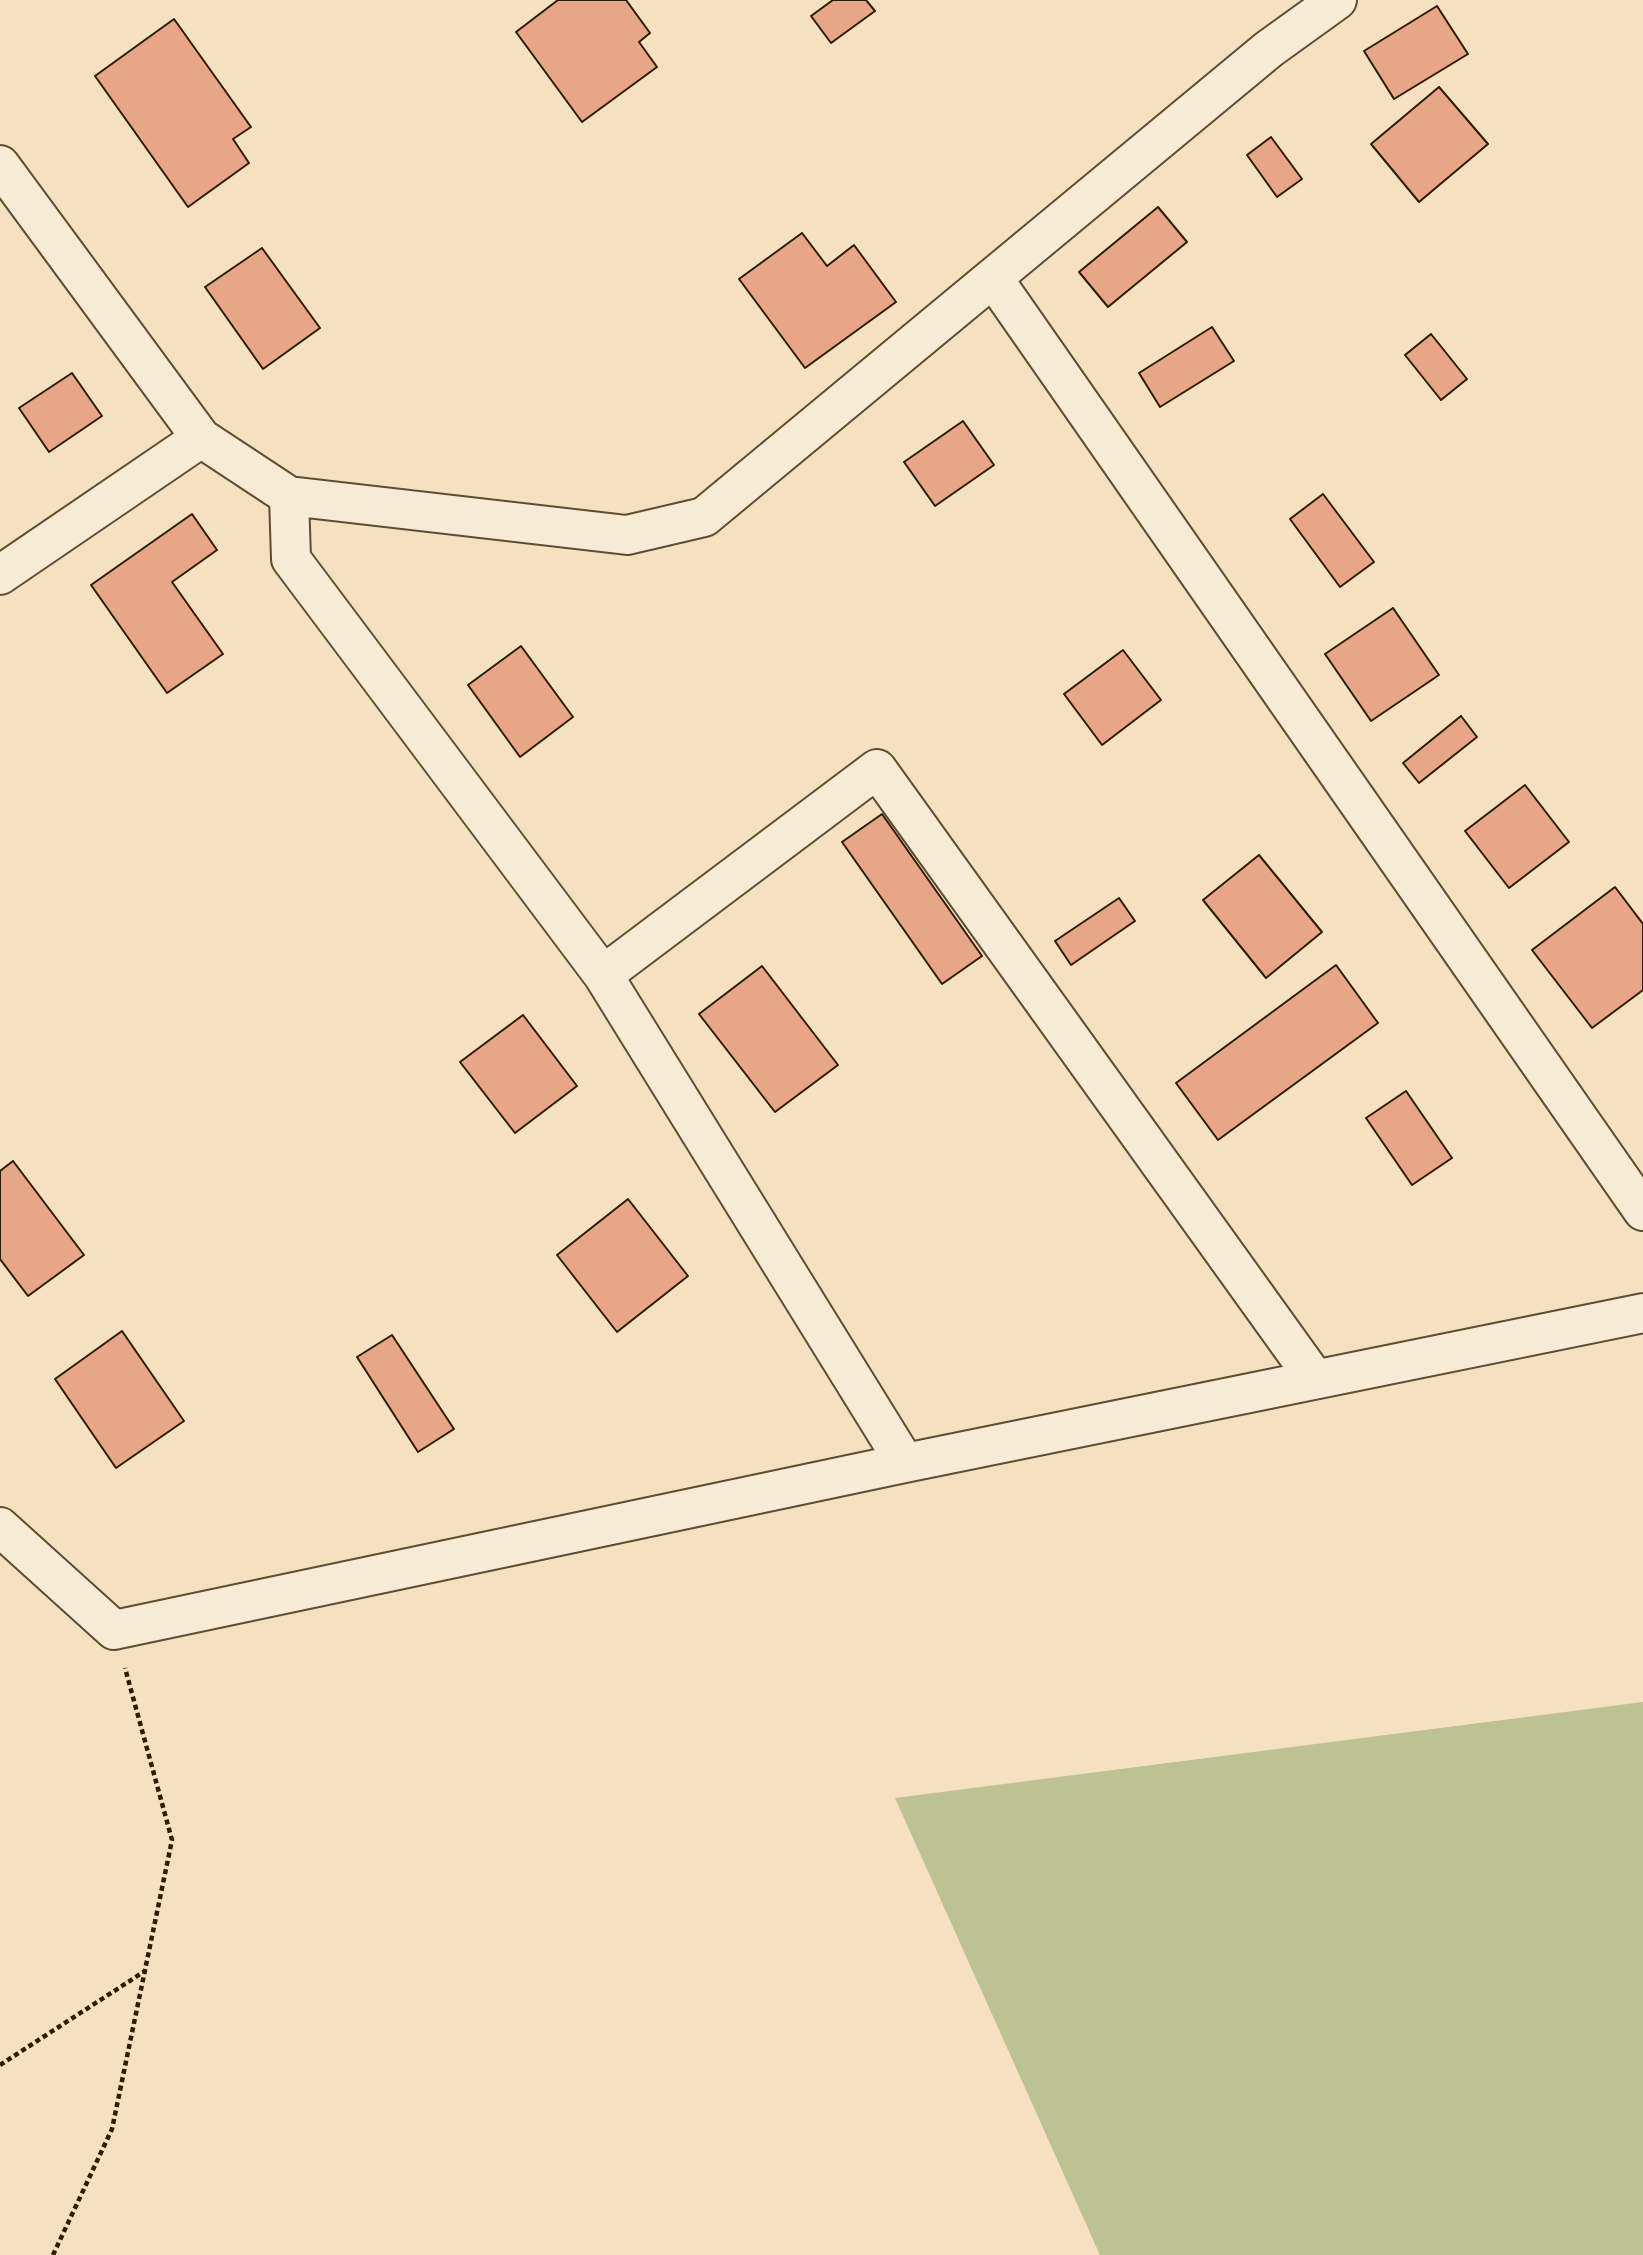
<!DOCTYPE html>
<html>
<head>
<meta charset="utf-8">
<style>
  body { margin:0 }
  canvas { display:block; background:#f5e0c0 }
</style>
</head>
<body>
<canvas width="1643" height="2255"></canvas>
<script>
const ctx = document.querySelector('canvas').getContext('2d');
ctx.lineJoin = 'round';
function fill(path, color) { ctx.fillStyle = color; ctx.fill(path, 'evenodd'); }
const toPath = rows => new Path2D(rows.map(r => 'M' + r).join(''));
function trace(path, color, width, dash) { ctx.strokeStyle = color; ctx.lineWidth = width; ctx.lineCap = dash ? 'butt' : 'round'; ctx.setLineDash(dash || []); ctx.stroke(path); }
const green = toPath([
  [1643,1702,1643,2255,1100,2255,895,1798]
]);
const building = toPath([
  [558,0,626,0,650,33,639,42,657,67,582,122,516,32,558,0],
  [833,0,866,0,875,11,831,43,811,16,833,0],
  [1437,6,1468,54,1394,99,1364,51,1437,6],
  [174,19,251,127,233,139,249,163,188,207,95,76,174,19],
  [1439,87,1488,144,1419,202,1371,144,1439,87],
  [1271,137,1302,179,1277,197,1247,155,1271,137],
  [1158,207,1187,242,1108,307,1079,272,1158,207],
  [802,233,827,266,854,245,896,302,805,368,739,279,802,233],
  [262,248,320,328,263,369,205,287,262,248],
  [1212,327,1234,361,1160,407,1139,373,1212,327],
  [1431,334,1467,379,1441,400,1405,355,1431,334],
  [72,373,102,416,49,452,19,408,72,373],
  [963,421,994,465,935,506,904,462,963,421],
  [1323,494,1374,562,1340,587,1290,519,1323,494],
  [192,514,217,550,172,582,223,654,167,693,91,585,192,514],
  [1393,608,1439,675,1371,721,1325,654,1393,608],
  [521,646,573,717,520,757,468,685,521,646],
  [1123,650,1161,700,1102,745,1064,694,1123,650],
  [1461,716,1477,737,1419,783,1403,763,1461,716],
  [1525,785,1569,842,1509,888,1465,831,1525,785],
  [882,814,982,956,942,984,842,842,882,814],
  [1259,855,1322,932,1266,978,1203,900,1259,855],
  [1615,887,1643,924,1643,990,1592,1028,1532,950,1615,887],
  [1119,898,1135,921,1071,965,1055,941,1119,898],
  [1336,965,1378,1023,1218,1140,1176,1083,1336,965],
  [762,966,838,1065,775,1112,699,1014,762,966],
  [523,1015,577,1086,515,1133,460,1062,523,1015],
  [1406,1091,1452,1158,1412,1185,1366,1118,1406,1091],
  [13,1161,84,1255,28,1296,0,1259,0,1171,13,1161],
  [628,1199,688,1276,617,1332,557,1255,628,1199],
  [122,1331,184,1421,116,1468,55,1379,122,1331],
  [392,1335,454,1429,418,1452,357,1357,392,1335]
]);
const path = toPath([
  [0,2065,145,1971],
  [53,2255,112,2129,172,1840,125,1668]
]);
const minor = toPath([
  [0,165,201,438,289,496,627,535,704,517,1269,49,1337,0],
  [993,278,1643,1211],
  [289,496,291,559,603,975,905,1463],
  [0,575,201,438],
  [603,975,877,769,1315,1379],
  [0,1527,114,1630,905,1463,1643,1313]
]);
fill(green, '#bcc292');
fill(building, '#e6a687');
trace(building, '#2d1c03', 2);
trace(minor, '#5f4d32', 42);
trace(path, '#2d1c03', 4.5, [5, 3.5]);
trace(minor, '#f8ebd6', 38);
</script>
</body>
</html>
